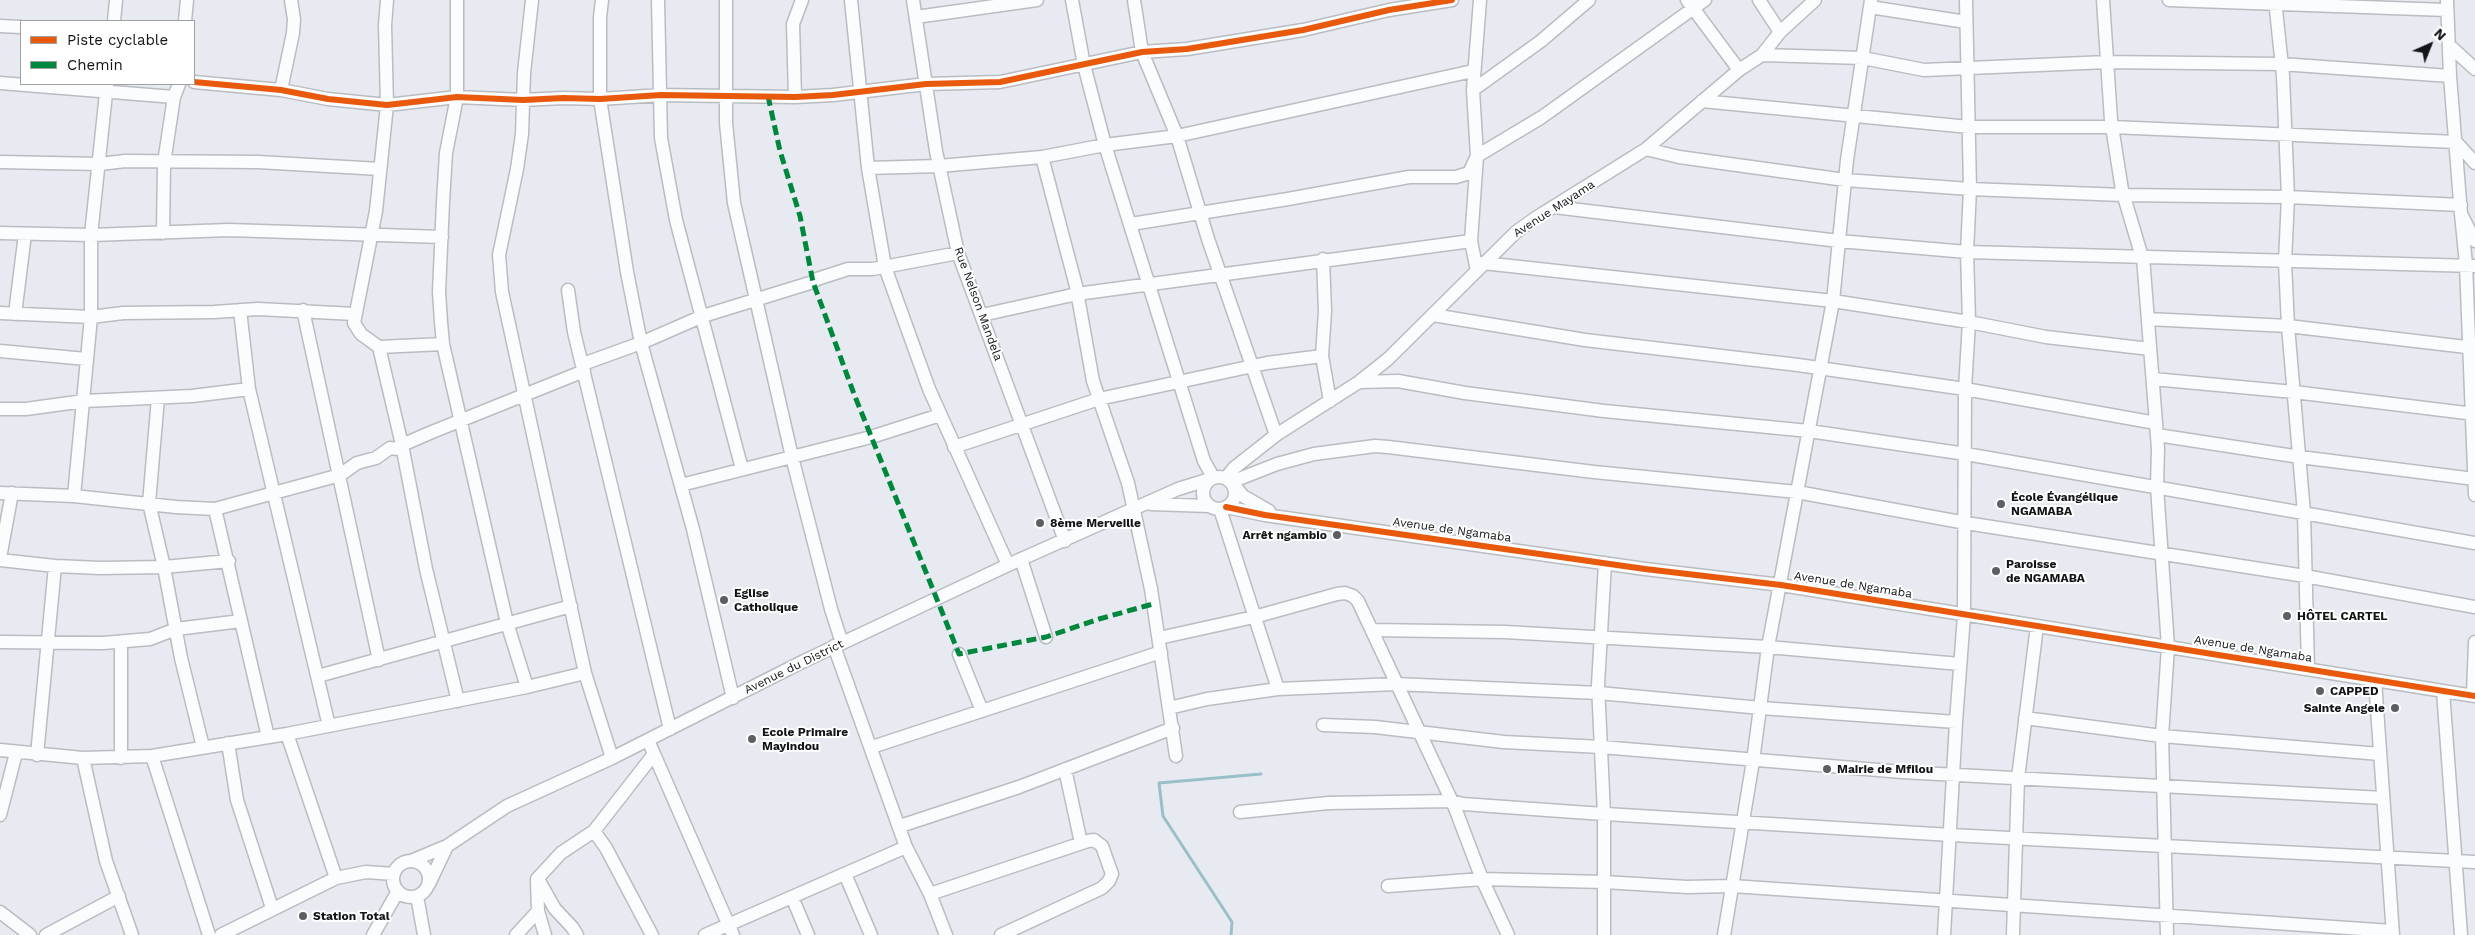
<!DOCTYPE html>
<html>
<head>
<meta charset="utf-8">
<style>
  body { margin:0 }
  #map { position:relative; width:2475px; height:935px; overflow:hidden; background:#e7ebf1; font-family:"Work Sans",sans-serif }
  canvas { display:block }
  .legend { position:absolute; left:20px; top:20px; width:175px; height:65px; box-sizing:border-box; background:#fff; border:1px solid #a0a1a3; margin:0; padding:6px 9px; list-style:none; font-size:15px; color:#121418 }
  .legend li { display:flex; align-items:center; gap:10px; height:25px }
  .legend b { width:25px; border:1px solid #a0a1a3 }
  .north { position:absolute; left:2405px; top:20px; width:50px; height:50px; -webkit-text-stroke:4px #fff; paint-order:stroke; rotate:44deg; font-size:14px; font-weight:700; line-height:20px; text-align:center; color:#121418 }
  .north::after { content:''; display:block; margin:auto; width:18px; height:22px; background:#121418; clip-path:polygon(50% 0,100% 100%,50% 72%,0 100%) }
</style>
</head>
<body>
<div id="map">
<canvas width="2475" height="935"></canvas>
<ul class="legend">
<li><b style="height:6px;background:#e8590c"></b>Piste cyclable</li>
<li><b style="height:6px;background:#00873e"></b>Chemin</li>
</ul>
<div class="north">N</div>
</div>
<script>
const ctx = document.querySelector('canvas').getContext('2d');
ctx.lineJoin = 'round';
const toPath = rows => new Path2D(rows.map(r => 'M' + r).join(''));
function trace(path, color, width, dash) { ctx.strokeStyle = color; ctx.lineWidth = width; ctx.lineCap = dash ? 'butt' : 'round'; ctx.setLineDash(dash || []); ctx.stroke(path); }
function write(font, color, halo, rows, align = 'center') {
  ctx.font = font + ' "Work Sans",sans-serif'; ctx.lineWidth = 4; ctx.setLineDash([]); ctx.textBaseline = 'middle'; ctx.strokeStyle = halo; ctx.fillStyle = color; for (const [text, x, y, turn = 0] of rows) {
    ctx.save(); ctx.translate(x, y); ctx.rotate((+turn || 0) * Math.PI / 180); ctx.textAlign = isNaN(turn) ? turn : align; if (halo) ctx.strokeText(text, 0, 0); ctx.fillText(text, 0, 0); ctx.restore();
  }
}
const stream = toPath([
  [1231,935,1232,922,1163,816,1159,783,1261,774]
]);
const minor = toPath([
  [387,0,385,25,387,105,376,211,354,323,361,334,379,347,402,445,426,569,458,701],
  [457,0,457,97,446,153,443,202,439,292,441,322,443,344,507,623,527,687],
  [532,0,524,73,522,134,517,169,499,255,502,292,585,673,612,758],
  [602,0,600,17,600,99,627,272,641,343,693,529,733,698],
  [658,0,661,138,676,220,742,469],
  [726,0,726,123,734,203,792,457,831,609,842,643],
  [851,0,868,168,885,267,929,389,1008,565],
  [913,0,936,151,958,253,1065,541],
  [1072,0,1084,65,1105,145,1204,461,1213,477],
  [1134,0,1142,52,1177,136,1208,239,1276,435],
  [1687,0,1739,70],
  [1759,0,1780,32],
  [2103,0,2111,120,2122,190,2142,257],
  [2169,0,2447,10],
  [2275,0,2283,76,2288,197,2285,262,2288,326,2304,513,2308,668],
  [2447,0,2450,76,2461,214,2475,241],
  [1870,7,1966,22],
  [916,17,1037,0],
  [114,21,116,0],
  [185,21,187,0],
  [0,26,21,27],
  [2450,46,2475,69],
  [1762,55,1863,58,1924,70,2107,62,2281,64,2450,76],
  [194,82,281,90,328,99,387,105,457,97,523,100,563,98,600,99,661,95,795,97,833,95,926,84,1000,82,1142,52,1187,49,1303,30,1389,10,1452,0],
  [0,83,174,97],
  [281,90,293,33,294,19,291,0],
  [1473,90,1541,41,1589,0],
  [795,97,793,24,802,0],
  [1702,101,1969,127,2112,127,2456,142,2475,163],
  [1646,149,1679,157,1845,180,1970,189,2123,195,2288,197,2461,205],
  [1042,157,1076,286,1093,381,1128,483,1151,589,1176,756],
  [0,162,100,164,125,161,258,162,380,169],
  [868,168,939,166,1042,157,1105,145,1177,136,1473,71],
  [1554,207,1839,241,1967,252,2475,266],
  [2461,214,2466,264,2475,495],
  [1131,224,1288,199,1409,177,1456,177,1469,173,1477,156,1542,117,1705,0],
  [0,233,91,235,229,230,442,237],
  [163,233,164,163,174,97,179,84],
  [2143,257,2158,449,2157,487,2168,647,2162,736,2167,935],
  [1323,259,1325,311,1322,356,1330,401],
  [1483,263,1833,301,1969,322,2046,337,2150,349],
  [1477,271,1471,241,1477,156,1473,90,1480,0],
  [568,290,574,332,670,729],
  [240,310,249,389,329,726],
  [303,310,379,660],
  [0,313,91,317,123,313,214,312,258,309,355,314],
  [15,314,25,234],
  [982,315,1077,294,1471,241],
  [1433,315,1585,340,1798,365,1965,389,2156,423],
  [2148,319,2288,326,2475,348],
  [379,347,443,344],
  [0,351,86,359],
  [583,364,641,343,703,316,813,282,817,279,848,269,873,269,958,253],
  [2153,379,2294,392,2475,414],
  [1359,382,1398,381,1465,393,1604,411,1809,431,1966,454,2475,543],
  [158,398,149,503,164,567,181,658,203,747],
  [0,409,26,409,84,401,192,396,249,389],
  [2157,435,2300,457,2475,479],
  [954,447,1099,399,1267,363,1322,356],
  '1203 493a16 16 0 1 1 32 0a16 16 0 1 1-32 0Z',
  [1226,478,1234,468,1276,435,1359,382,1388,359,1516,232,1537,217,1646,149,1739,70,1762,55,1780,32,1815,0],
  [1231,482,1277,464,1314,454,1375,446,1388,447,1594,472,1797,492,1966,523,2305,576,2475,607],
  [681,485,871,437,940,415],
  [1234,485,1243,496,1269,511],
  [0,493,74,496,176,507,215,509,340,475,357,463,376,458,390,448,398,449,402,445,432,432,584,371],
  [74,496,91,317,91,235,107,84],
  [1151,504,1209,506],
  [1226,507,1265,515,1645,569,1781,585,2475,696],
  [215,509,268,737],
  [1220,509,1278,689],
  [0,558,12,493],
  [1021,559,1046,637],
  [0,560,55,566,100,568,164,567,229,561],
  [1372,630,1505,632,1768,647,1960,664],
  [1159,638,1254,617,1337,594,1345,593,1353,596,1358,601,1455,808,1482,879,1508,935],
  [0,642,103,643,150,639,176,629,241,621],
  [121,642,121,758],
  [834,646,906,847,930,894,946,935],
  [959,654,982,711],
  [318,676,571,606],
  [2375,680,2393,935],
  [2443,691,2461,935],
  [2473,695,2475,642],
  [1169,708,1207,699,1278,689,1396,684,1599,693,1761,708,1956,722],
  [2025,718,2162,736,2380,754],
  [1323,725,1375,727,1504,742,1601,747,1902,772,2383,798],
  [287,734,336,878],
  [228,743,237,800,272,908],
  [872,747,1161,652],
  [0,750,83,758,152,756,287,734,527,687,585,673],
  [654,754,733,935],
  [37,755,55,566],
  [152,756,209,935],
  [83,758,106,861,132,935],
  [1065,769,1081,843],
  [1240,812,1328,803,1451,801,1463,804,1589,813,1951,835,2475,862],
  [0,815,16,753],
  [900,826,1019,787,1173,728],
  [594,831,606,848,652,935],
  [411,861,447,846,507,806,612,758,804,661,1008,565,1178,489,1207,480],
  '393 879a18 18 0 1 1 36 0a18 18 0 1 1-36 0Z',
  [845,874,871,935],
  [539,881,555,909,572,927,577,935],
  [429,884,447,846],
  [1388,886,1482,879,1604,882,1687,887,1732,886,2392,931],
  [930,894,1088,841,1094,840,1102,846,1112,874,1109,881,1102,888,1001,935],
  [417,896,424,935],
  [792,897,808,935],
  [538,911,545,935],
  [0,912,30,935],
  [46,935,119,896],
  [221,935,336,878,366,872,394,874],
  [373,935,398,891],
  [516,935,538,911,537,879,561,853,594,831,654,754,648,740],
  [705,935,906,847],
  [1604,935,1604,814,1598,685,1605,563],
  [1724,935,1753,761,1768,647,1833,301,1847,160,1871,0],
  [1944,935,1956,722,1964,615,1965,389,1969,322,1967,252,1970,189,1966,0],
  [2013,935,2018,778,2037,626]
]);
const quiet = toPath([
  [768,96,780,151,800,216,813,282,854,394,959,654,1046,637,1099,619,1153,604]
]);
const cycleway = toPath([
  [194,82,281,90,328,99,387,105,457,97,523,100,563,98,600,99,661,95,795,97,833,95,926,84,1000,82,1142,52,1187,49,1303,30,1389,10,1452,0],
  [1226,507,1265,515,1645,569,1781,585,2475,696]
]);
const markers = [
  [2001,504,5,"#5d5f64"],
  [1040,523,5,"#5d5f64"],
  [1337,535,5,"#5d5f64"],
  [1996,571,5,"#5d5f64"],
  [724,600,5,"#5d5f64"],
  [2287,616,5,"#5d5f64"],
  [2320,691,5,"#5d5f64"],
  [2395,708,5,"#5d5f64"],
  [752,739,5,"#5d5f64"],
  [1827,769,5,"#5d5f64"],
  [303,916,5,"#5d5f64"]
];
const streetNames = [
  ["Avenue Mayama",1554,209,-33],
  ["Rue Nelson Mandela",978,304,70],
  ["Avenue de Ngamaba",1452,530,8],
  ["Avenue de Ngamaba",1853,585,9],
  ["Avenue de Ngamaba",2253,649,9],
  ["Avenue du District",794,667,-26]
];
const poiNames = [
  ["École Évangélique",2011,497],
  ["NGAMABA",2011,511],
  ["8ème Merveille",1050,523],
  ["Arrêt ngambio",1327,535,"right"],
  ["Paroisse",2006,564],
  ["de NGAMABA",2006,578],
  ["Eglise",734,593],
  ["Catholique",734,607],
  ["HÔTEL CARTEL",2297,616],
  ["CAPPED",2330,691],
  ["Sainte Angele",2385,708,"right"],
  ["Ecole Primaire",762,732],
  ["Mayindou",762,746],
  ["Mairie de Mfilou",1837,769],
  ["Station Total",313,916]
];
trace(stream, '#99bfc8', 3);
trace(minor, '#b9bcc1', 15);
trace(minor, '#fbfcfd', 12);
trace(quiet, '#00873e', 5, [10, 5]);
trace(cycleway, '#e8590c', 6);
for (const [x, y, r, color] of markers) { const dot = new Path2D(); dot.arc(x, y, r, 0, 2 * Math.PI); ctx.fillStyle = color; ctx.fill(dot); trace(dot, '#fff', 2); }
write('12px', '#121418', '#fff', streetNames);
write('bold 12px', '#121418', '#fff', poiNames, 'left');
</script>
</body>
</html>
